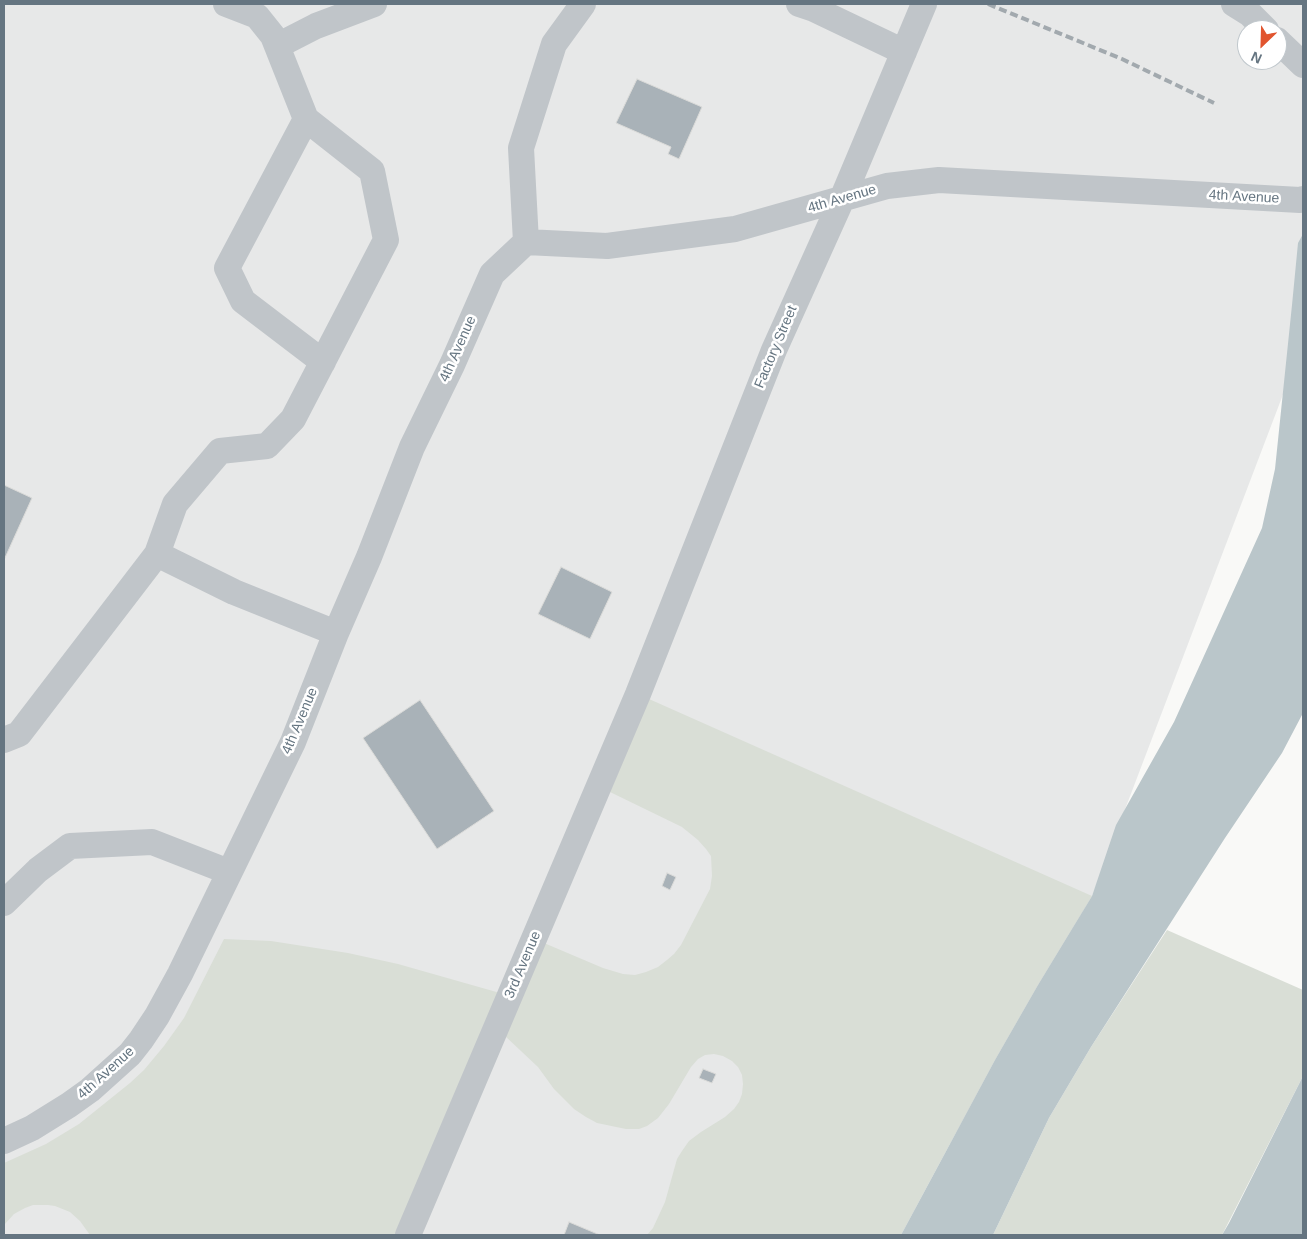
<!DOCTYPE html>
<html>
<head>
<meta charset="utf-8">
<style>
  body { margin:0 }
  #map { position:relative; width:1307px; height:1239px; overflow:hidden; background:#f9f9f7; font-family:Arial,sans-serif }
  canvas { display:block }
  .frame { position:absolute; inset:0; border:5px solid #657581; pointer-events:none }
  .north { position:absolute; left:1237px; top:20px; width:50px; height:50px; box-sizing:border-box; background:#fff; border:1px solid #c1c8cd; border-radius:50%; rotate:204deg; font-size:14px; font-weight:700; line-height:20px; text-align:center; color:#657581 }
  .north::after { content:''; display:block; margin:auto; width:18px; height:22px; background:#e1552f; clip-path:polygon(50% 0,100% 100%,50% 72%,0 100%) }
</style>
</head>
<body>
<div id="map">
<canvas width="1307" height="1239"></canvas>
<div class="frame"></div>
<div class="north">N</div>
</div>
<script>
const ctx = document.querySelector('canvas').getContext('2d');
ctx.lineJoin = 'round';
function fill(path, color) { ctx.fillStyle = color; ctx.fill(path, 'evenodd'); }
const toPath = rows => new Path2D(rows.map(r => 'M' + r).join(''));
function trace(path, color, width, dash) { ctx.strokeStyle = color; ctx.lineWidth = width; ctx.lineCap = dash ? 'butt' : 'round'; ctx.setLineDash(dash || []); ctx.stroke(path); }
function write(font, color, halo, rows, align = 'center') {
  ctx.font = font + ' Arial,sans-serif'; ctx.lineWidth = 5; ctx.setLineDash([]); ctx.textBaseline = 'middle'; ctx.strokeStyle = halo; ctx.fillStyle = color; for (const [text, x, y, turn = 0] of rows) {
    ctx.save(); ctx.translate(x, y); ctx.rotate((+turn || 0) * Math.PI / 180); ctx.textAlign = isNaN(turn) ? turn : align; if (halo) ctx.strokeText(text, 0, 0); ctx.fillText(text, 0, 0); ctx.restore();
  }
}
const built = toPath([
  [4,4,1303,4,1303,342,1092,896,940,1161,901,1235,4,1235],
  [1247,30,1277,30,1277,60,1247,60]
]);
const green = toPath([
  [649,699,1092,896,1038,985,995,1060,901,1235,647,1235,653,1228,665,1202,677,1159,682,1151,689,1141,701,1132,725,1117,734,1109,739,1102,742,1094,743,1084,742,1075,738,1067,732,1061,723,1056,714,1054,705,1055,698,1059,691,1067,669,1104,658,1118,647,1126,639,1129,626,1129,597,1123,586,1117,574,1109,554,1089,538,1067,504,1035,544,943,603,968,623,974,635,975,646,972,658,967,667,960,674,954,681,945,710,889,712,876,711,856,706,849,698,840,682,827,610,792],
  [1167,930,1303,990,1303,1076,1222,1235,993,1235,1049,1118,1091,1047],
  [224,939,271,941,348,953,398,964,500,993,396,1235,90,1235,80,1221,70,1212,55,1206,48,1205,33,1205,25,1208,14,1214,4,1225,4,1163,46,1144,79,1124,130,1083,144,1070,164,1046,184,1018]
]);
const water = toPath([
  [1303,234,1303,713,1282,753,1225,838,1091,1047,1049,1118,993,1235,901,1235,995,1060,1038,985,1092,896,1116,825,1174,722,1262,528,1275,469,1292,305,1298,243],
  [1303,1076,1303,1235,1222,1235,1229,1223]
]);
const building = toPath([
  [637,79,702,107,679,159,668,154,671,147,616,123,637,79],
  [4,485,32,498,4,560,4,485],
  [561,567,612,592,590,639,538,614,561,567],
  [420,700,494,811,437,849,363,738,420,700],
  [667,873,676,877,670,890,662,886,667,873],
  [703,1069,716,1074,712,1083,699,1078,703,1069],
  [569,1222,600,1235,564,1235,569,1222]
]);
const minor = toPath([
  [799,4,814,9,904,52],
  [1234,4,1250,14,1266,30],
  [1277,40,1303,65],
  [277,46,316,26,374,4],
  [306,119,227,268,243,301,323,362],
  [526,242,521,148,554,44,583,4],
  [157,554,234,592,336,633],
  [4,740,19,734,157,554,175,504,220,451,267,446,293,419,386,240,372,171,306,119,273,36,257,16,226,4],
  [4,903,38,870,70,846,152,842,229,872],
  [4,1141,32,1128,69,1105,90,1090,130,1054,141,1040,157,1016,180,974,293,742,336,633,369,557,412,447,452,365,492,274,526,242,607,246,735,229,887,186,939,180,1300,200,1303,199],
  [408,1235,638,694,774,350,842,199,924,4]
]);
const rail = toPath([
  [988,4,1122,59,1214,103]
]);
const streetNames = [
  ["4th Avenue",1244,197,3],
  ["4th Avenue",842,199,-16],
  ["Factory Street",776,347,-67],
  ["4th Avenue",458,349,-66],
  ["4th Avenue",300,721,-67],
  ["3rd Avenue",523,965,-67],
  ["4th Avenue",106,1073,-42]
];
fill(built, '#e7e8e8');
fill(green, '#d9ded6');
fill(water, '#bac6ca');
fill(building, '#a9b2b8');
trace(building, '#dbdbd9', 1);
trace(minor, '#c0c5c9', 26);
trace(rail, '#a2a9ae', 4, [8, 4]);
write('14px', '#657581', '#fff', streetNames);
</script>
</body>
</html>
